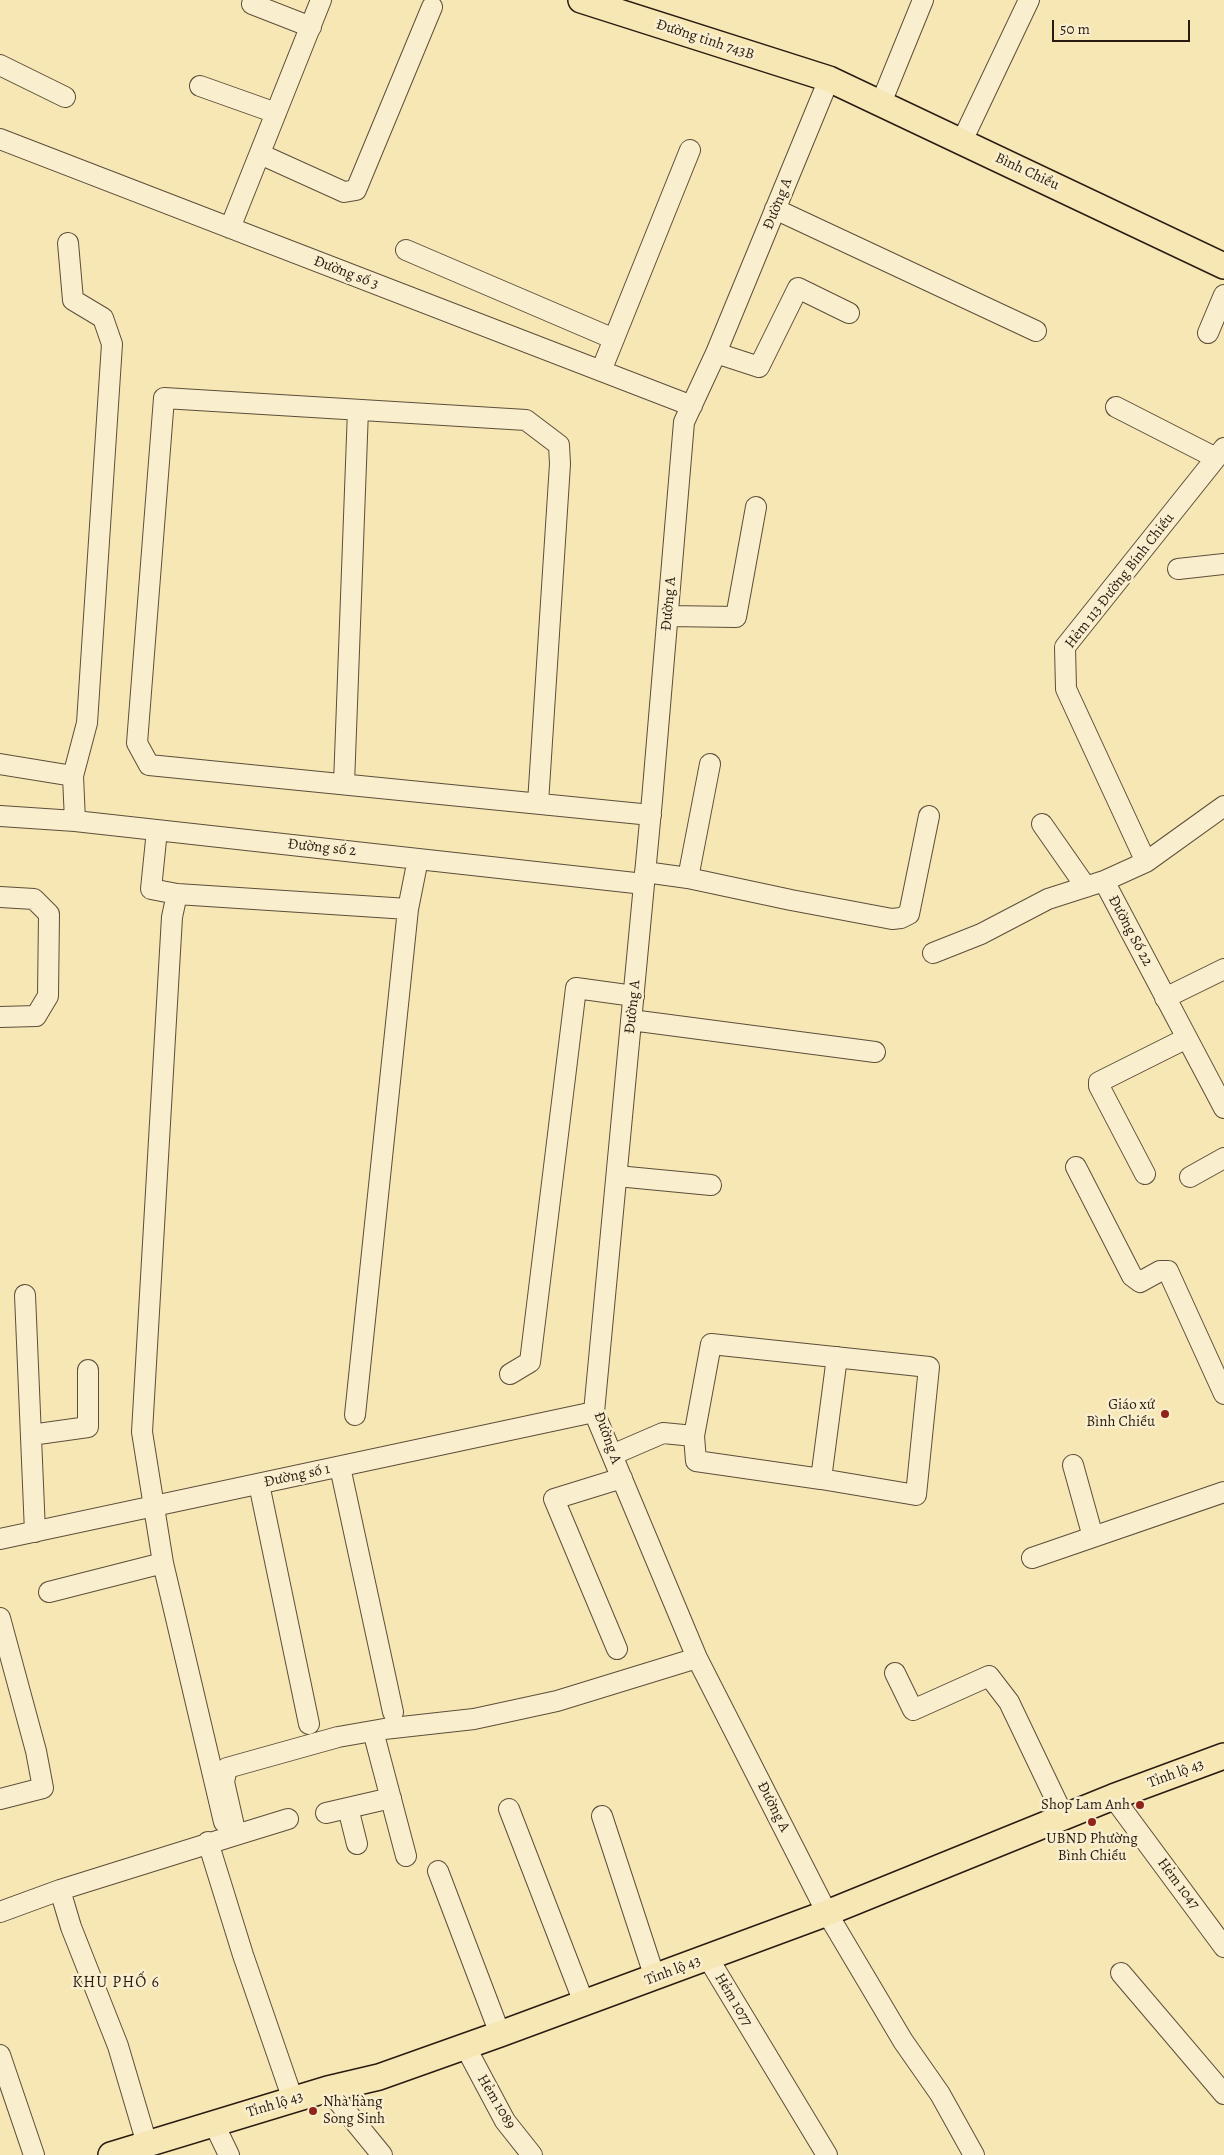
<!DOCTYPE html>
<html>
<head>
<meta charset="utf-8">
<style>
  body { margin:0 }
  #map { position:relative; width:1224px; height:2155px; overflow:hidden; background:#f6e7b4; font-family:Alegreya,serif }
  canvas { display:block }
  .scale { position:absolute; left:1052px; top:20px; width:138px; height:22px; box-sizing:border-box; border:2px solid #2a1b12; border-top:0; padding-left:6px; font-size:15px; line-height:18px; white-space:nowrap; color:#2a1b12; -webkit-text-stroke:4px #f9efce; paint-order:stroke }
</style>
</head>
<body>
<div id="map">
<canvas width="1224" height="2155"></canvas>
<div class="scale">50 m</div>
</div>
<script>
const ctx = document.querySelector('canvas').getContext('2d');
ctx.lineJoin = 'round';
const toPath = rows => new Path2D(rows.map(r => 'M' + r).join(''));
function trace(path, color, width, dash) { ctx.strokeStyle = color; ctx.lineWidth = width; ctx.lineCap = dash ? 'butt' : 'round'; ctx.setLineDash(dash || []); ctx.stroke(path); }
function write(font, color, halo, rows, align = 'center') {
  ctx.font = font + ' Alegreya,serif'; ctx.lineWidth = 5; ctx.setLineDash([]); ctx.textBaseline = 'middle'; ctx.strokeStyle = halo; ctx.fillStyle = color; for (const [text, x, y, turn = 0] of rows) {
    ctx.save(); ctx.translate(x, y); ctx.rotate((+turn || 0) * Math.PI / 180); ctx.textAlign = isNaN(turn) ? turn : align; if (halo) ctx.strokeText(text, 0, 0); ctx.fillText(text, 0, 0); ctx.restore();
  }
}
const minor = toPath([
  [252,4,311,27],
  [0,65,65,97],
  [829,79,716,353,684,422,652,800,594,1412,697,1658,827,1913,903,2041,940,2094,974,2155],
  [200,86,276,113],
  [881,103,923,0],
  [0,139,692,406],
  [962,141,1029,0],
  [260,154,344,192,356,190,432,7],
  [775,209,1036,331],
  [230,228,321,0],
  [68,243,73,300,103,318,112,344,87,723,73,776],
  [406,250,614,339],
  [1208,333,1224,295],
  [716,353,759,367,798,288,849,313],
  [601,371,690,150],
  [1116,407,1216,458],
  [1178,569,1224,564],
  [668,616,736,617,756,507],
  [0,764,73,776,75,821],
  [344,784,358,410],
  [538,803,560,464,559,445,526,420,164,398,137,743,149,765,651,815],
  [1224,806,1146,862,1104,881,1224,1108],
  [0,816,75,821,644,884],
  [1042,824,1086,887],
  [157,830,151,889,177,894],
  [1146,862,1066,689,1065,647,1224,448],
  [645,872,688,878,710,764],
  [688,878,791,900,892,919,901,918,909,914,929,816],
  [0,897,34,899,49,914,48,996,36,1016,0,1017],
  [408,909,418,859],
  [933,953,981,934,1048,899,1104,881],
  [1165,998,1224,969],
  [631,1020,875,1052],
  [1076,1167,1132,1276,1140,1282,1160,1271,1168,1271,1224,1394],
  [1145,1174,1099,1086,1099,1082,1187,1038],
  [617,1176,711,1185],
  [1190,1177,1224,1158],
  [25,1295,35,1532],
  [510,1374,530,1362,576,988,634,996],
  [31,1435,88,1427,88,1370],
  [612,1455,663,1433,694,1436,711,1344,929,1367,916,1495,821,1479,696,1461,694,1436],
  [1073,1465,1093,1537],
  [340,1467,393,1712],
  [821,1479,837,1357],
  [259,1484,309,1724],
  [0,1539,594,1412],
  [1032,1558,1224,1492],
  [49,1592,163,1563],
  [0,1618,36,1751,43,1788,0,1799],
  [617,1649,554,1499,622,1478],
  [895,1673,913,1710,989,1676,1009,1702,1064,1817],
  [373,1731,406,1856],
  [1113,1797,1224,1947],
  [348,1808,357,1844],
  [509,1809,584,2003],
  [326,1813,391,1798],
  [602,1816,655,1978],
  [224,1822,163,1563,142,1432,172,917,177,894,408,909,355,1415],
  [236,1835,288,1819],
  [208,1842,243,1955,293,2100],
  [438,1871,500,2034],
  [60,1890,71,1927,118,2046,147,2144],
  [0,1912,60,1890,236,1835,224,1782,227,1768,338,1737,384,1729,474,1719,557,1701,697,1658],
  [708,1958,827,2155],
  [1121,1973,1224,2094],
  [465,2046,505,2121,532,2155],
  [0,2055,34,2155],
  [328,2089,382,2155],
  [214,2124,229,2155]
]);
const major = toPath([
  [581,0,829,79,1224,266],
  [111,2155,328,2089,379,2077,500,2034,827,1913,1113,1797,1224,1756]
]);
const markers = [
  [1165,1414,5,"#8f2418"],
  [1140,1805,5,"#8f2418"],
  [1092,1822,5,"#8f2418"],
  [313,2111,5,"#8f2418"]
];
const streetNames = [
  ["Đường tỉnh 743B",705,40,18],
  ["Bình Chiểu",1027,172,25],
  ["Đường A",778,204,-68],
  ["Đường số 3",346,273,21],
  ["Hẻm 113 Đường Bính Chiếu",1120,581,-52],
  ["Đường A",669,604,-85],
  ["Đường số 2",322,848,6],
  ["Đường Số 22",1130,931,62],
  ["Đường A",633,1007,-84],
  ["Đường A",607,1438,70],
  ["Đường số 1",297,1476,-12],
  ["Tỉnh lộ 43",1176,1774,-20],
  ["Đường A",773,1807,63],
  ["Hẻm 1047",1178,1884,53],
  ["Tỉnh lộ 43",673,1971,-21],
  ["Hẻm 1077",733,2000,59],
  ["Hẻm 1089",496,2102,59],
  ["Tỉnh lộ 43",275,2105,-17]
];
const poiNames = [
  ["Giáo xứ",1155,1405],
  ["Bình Chiểu",1155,1422],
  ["Shop Lam Anh",1130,1805],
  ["UBND Phường",1092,1839,"center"],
  ["Bình Chiểu",1092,1856,"center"],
  ["Nhà hàng",323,2102,"left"],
  ["Song Sinh",323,2119,"left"]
];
const neighbourhoodNames = [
  ["KHU PHỐ 6",116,1983]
];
trace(minor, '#5d4e3a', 22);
trace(major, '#2a1b12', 28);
trace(minor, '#f9efce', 20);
trace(major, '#f6e7b4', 25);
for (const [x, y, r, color] of markers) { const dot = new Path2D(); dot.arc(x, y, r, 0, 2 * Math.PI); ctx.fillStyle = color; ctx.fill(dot); trace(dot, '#f9efce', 2); }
write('15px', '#2a1b12', '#f9efce', streetNames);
write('15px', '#2a1b12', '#f9efce', poiNames, 'right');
ctx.letterSpacing = '1px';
write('16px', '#2a1b12', '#f9efce', neighbourhoodNames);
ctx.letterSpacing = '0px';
</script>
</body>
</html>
